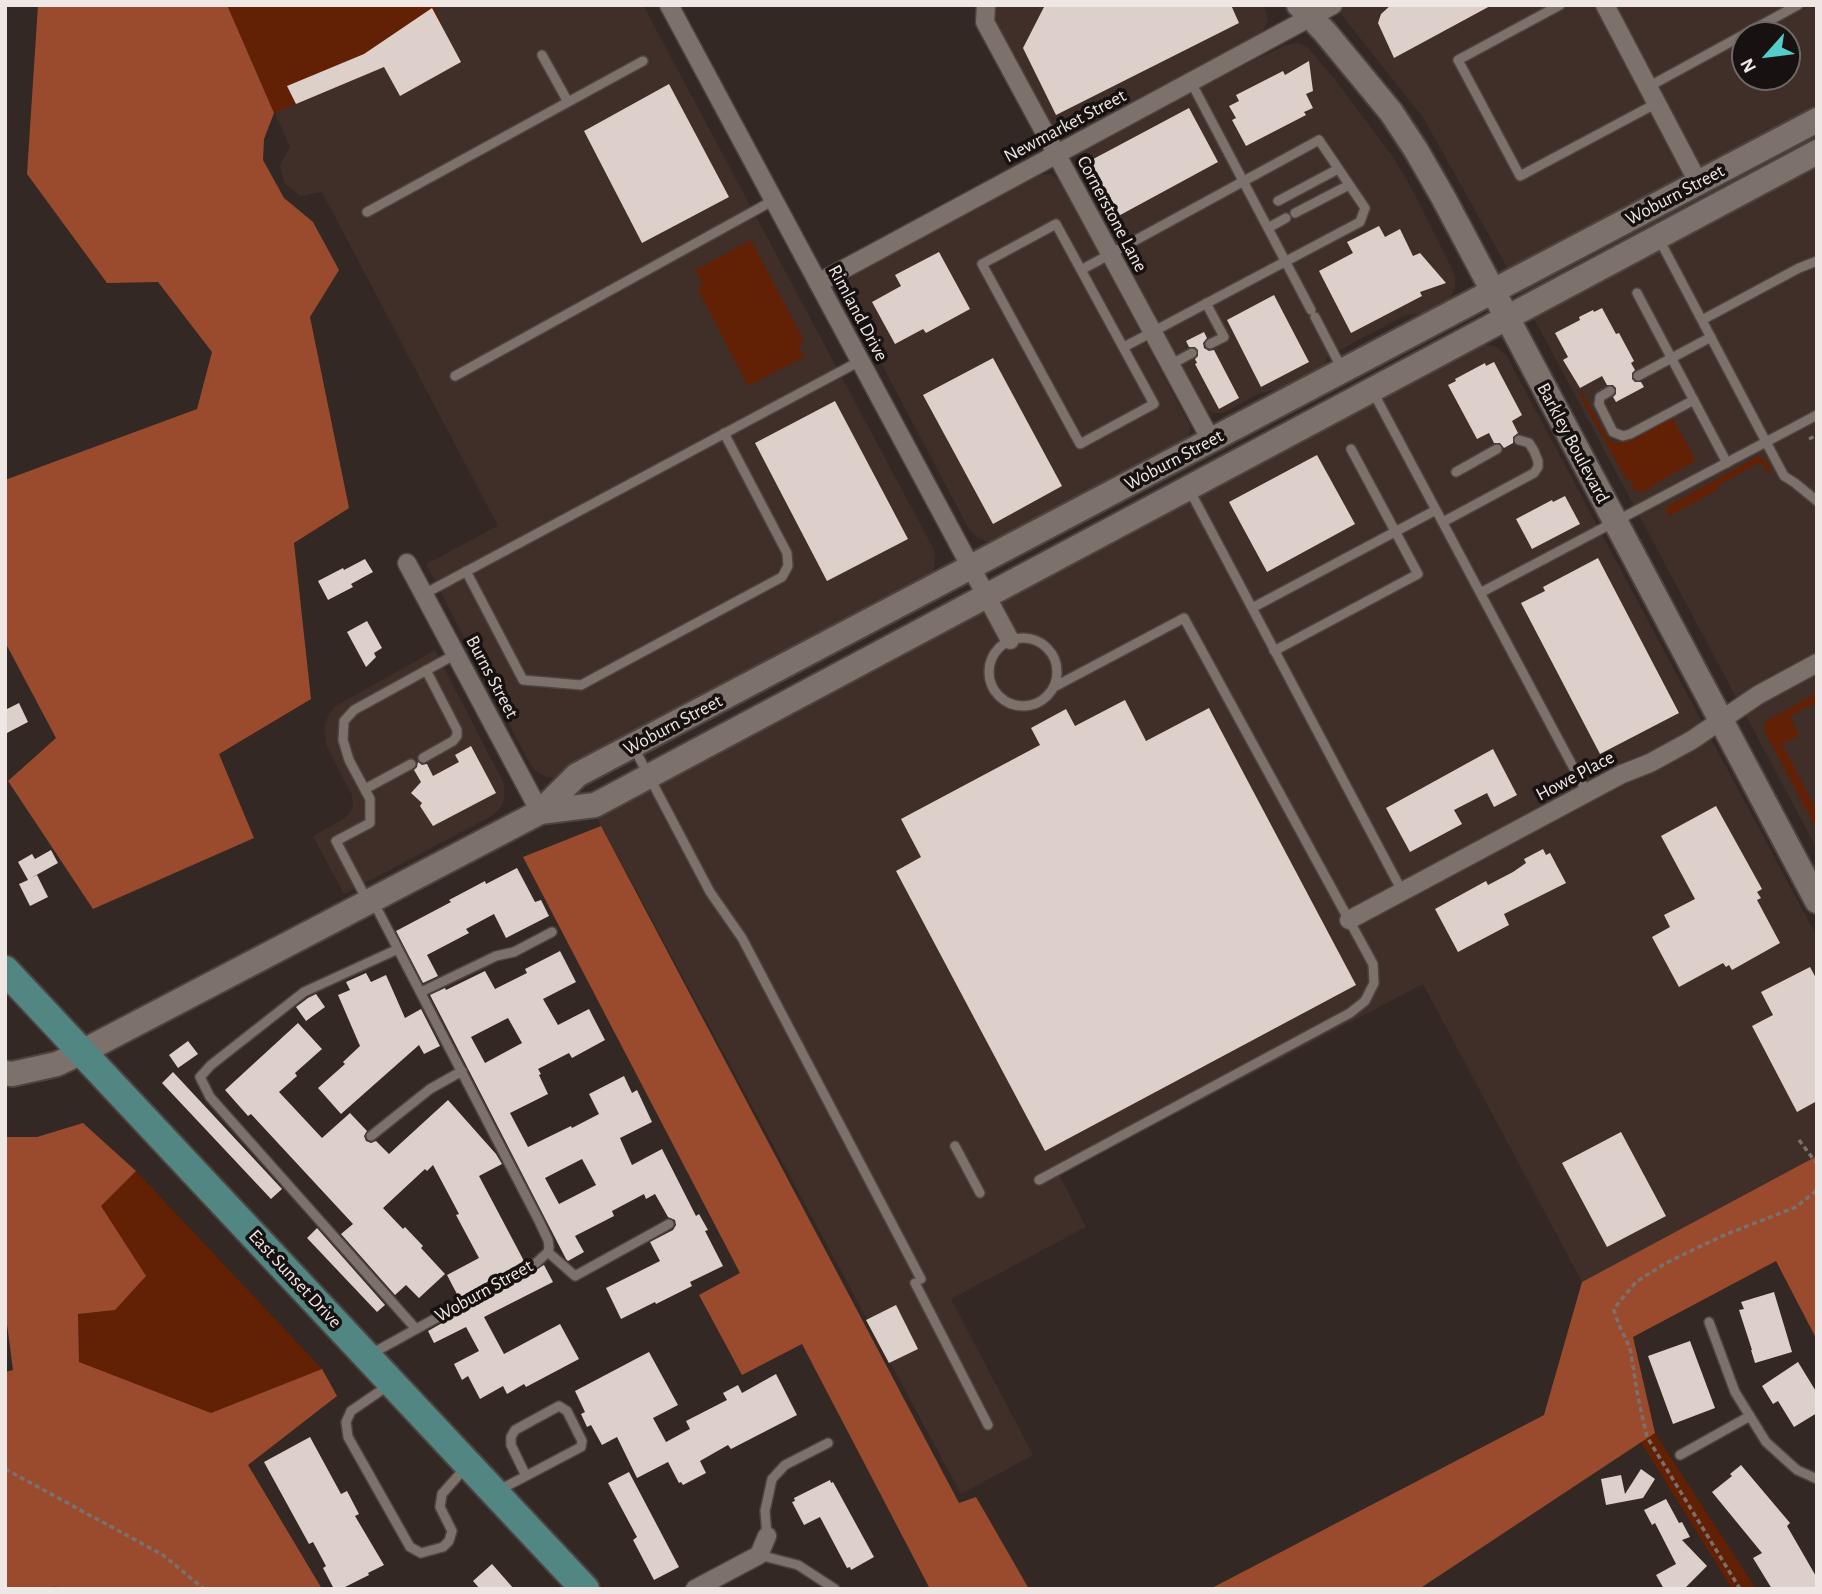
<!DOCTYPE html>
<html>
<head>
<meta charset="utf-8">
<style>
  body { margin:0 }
  #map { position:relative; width:1822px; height:1594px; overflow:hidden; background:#332824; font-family:"Alegreya Sans",sans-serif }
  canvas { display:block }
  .frame { position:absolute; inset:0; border:7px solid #eee7e4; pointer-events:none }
  .north { position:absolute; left:1731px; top:21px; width:70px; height:70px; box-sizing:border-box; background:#171211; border:2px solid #6d6765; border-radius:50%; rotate:242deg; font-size:19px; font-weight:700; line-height:28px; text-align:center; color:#eee7e4 }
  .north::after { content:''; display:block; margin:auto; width:24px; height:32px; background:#54cdc8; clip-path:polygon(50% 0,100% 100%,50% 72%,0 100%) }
</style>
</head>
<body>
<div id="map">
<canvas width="1822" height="1594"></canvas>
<div class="frame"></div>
<div class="north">N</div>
</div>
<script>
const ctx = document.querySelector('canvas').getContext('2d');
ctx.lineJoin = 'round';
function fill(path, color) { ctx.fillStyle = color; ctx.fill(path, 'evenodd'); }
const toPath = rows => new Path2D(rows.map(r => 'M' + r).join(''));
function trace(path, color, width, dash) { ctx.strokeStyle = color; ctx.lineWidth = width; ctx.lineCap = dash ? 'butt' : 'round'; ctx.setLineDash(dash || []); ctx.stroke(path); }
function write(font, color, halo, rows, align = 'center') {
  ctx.font = font + ' "Alegreya Sans",sans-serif'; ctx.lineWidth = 7; ctx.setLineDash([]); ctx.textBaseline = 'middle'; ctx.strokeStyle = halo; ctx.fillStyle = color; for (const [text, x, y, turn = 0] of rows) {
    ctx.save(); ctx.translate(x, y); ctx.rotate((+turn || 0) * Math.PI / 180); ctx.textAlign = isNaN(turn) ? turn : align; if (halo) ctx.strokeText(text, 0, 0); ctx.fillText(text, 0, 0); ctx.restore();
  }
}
const built = toPath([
  [227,5,643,5,934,550,935,560,934,569,929,578,566,776,556,778,546,777,539,773,531,766,426,564,498,526,322,192,301,196,284,183,280,165,290,147],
  [993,5,1264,5,1268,20,1262,33,1073,133,1061,133,1051,127,995,19],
  [1334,5,1817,5,1817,849,1504,262,1424,119],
  [1745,35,1787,35,1787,77,1745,77],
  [1298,43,1308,48,1337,82,1393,157,1412,189,1452,269,1455,276,1455,288,1448,301,1443,305,1428,313,1406,315,1327,357,1324,366,1319,372,1293,386,1260,393,1223,413,1212,413,1204,408,1077,168,1076,158,1083,151,1213,80,1286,45],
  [1051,174,1060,181,1190,426,1189,436,1182,444,999,542,988,542,977,537,969,529,848,301,845,286,855,273,1039,175],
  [1481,344,1497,347,1507,357,1817,937,1817,1156,1582,1282,1423,984,1059,1175,1086,1227,951,1299,1033,1455,961,1494,594,812],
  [435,650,504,784,504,800,499,809,492,816,344,894,313,836,344,819,353,808,352,795,326,745,325,726,328,716,334,707]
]);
const green = toPath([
  [227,5,434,5,442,25,375,71,274,113],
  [751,240,804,341,798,345,804,357,748,386,697,288,703,285,695,270],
  [1580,388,1607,437,1614,443,1623,443,1672,417,1696,461,1655,484,1648,490,1643,492,1634,490,1630,487,1634,485,1632,481,1628,482,1582,400],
  [1758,456,1766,460,1771,469,1770,472,1767,472,1761,462,1718,485,1719,489,1669,516,1665,508],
  [1817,693,1817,702,1790,716,1799,735,1782,744,1817,811,1817,830,1764,730,1766,721],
  [136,1171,322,1369,211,1413,79,1362,78,1314,115,1310,101,1206],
  [1633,1337,1655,1433,1756,1589,1732,1589,1639,1439]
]);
const forest = toPath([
  [38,5,227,5,274,113,264,139,263,160,284,198,313,222,339,270,310,317,349,508,294,543,311,699,219,754,254,838,93,909,8,781,56,738,5,642,5,480,197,409,212,352,158,282,107,283,27,174],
  [601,826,959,1503,976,1497,1029,1589,930,1589,802,1344,742,1375,699,1295,740,1273,523,857],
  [83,1123,136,1171,101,1206,146,1276,115,1310,78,1314,79,1362,211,1413,322,1369,337,1396,248,1465,322,1589,5,1589,5,1372,13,1370,5,1309,5,1137,37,1137],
  [1817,1156,1817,1340,1776,1261,1633,1337,1655,1433,1419,1589,1210,1589,1544,1415,1582,1282]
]);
const stream = toPath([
  [52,1589,58,1589]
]);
const building = toPath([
  [1045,5,1231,5,1239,23,1056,115,1023,48],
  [1391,5,1492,5,1394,58,1378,23,1381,14],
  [432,8,461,62,400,96,384,67,296,104,287,86,364,54],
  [1309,61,1313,91,1306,94,1313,108,1304,112,1306,115,1246,146,1232,120,1236,118,1229,106,1239,101,1236,95,1283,71,1285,75],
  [669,84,729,197,642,243,584,131],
  [1189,108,1218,162,1111,220,1082,165],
  [1379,226,1385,237,1400,229,1413,256,1420,253,1446,283,1420,292,1422,296,1351,333,1319,271,1353,253,1347,242],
  [939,252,970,309,926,333,923,329,895,344,872,302,901,286,895,275],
  [1274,295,1309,362,1261,387,1227,320],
  [1602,308,1616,334,1619,333,1634,361,1631,363,1635,370,1632,373,1632,379,1635,382,1641,382,1644,387,1616,402,1613,397,1616,394,1616,388,1613,385,1607,385,1602,376,1580,388,1563,360,1568,357,1555,333,1580,320,1579,317,1593,310,1594,312],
  [1204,332,1207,338,1203,343,1204,348,1209,351,1214,350,1239,398,1219,409,1195,364,1197,363,1195,359,1198,356,1198,350,1195,347,1189,347,1186,341],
  [993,358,1062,486,993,524,923,395],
  [1494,362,1522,415,1512,421,1518,433,1513,437,1513,443,1504,448,1500,443,1494,443,1489,433,1477,439,1448,385,1456,381,1455,379,1485,363,1486,366],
  [835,401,908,539,827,581,755,443],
  [1317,455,1355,524,1267,572,1229,502],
  [1565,496,1580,524,1532,549,1516,519,1552,500,1553,502],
  [1598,558,1679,713,1600,754,1521,603,1545,591,1543,587],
  [365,559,373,572,351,584,353,587,328,600,318,581,343,568,344,570],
  [367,621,382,648,374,653,376,657,366,667,347,632],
  [1125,700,1146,741,1209,708,1356,985,1045,1151,896,871,921,857,901,819,1040,745,1031,728,1066,709,1075,726],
  [19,703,28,722,5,734,5,710],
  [471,746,496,793,433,826,420,806,422,803,411,793,421,782,414,770,417,767,418,762,422,765,427,764,433,776,459,762,455,755],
  [1493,749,1517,795,1494,807,1487,793,1454,810,1462,824,1410,852,1386,808],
  [1716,806,1762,889,1757,892,1761,898,1757,900,1780,943,1732,970,1729,965,1726,967,1723,963,1679,987,1652,937,1670,927,1664,915,1695,899,1661,836],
  [1543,849,1546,855,1550,853,1566,883,1504,914,1509,925,1458,952,1435,909,1486,881,1488,885,1513,872,1526,863,1524,859],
  [51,850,58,863,31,878,37,875,48,897,30,906,19,884,28,880,18,862,32,854,35,859],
  [517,868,535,902,541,900,549,916,506,938,494,914,466,929,469,933,427,955,438,976,423,983,396,931,451,902,449,900,485,881,486,884],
  [560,951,576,982,543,999,558,1025,589,1009,605,1040,572,1058,569,1053,538,1069,541,1074,539,1075,548,1094,510,1113,528,1147,571,1126,572,1128,599,1114,589,1094,624,1076,632,1093,637,1090,652,1122,620,1138,632,1165,662,1149,696,1216,699,1214,708,1230,705,1231,723,1266,690,1282,692,1286,656,1304,655,1302,621,1319,606,1288,660,1261,650,1242,673,1230,676,1225,675,1220,668,1217,655,1194,646,1199,644,1194,612,1211,614,1216,575,1236,584,1252,568,1261,566,1259,430,995,445,988,446,990,485,971,495,989,527,973,525,969],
  [508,1018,522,1043,485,1063,471,1037],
  [582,1159,596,1185,559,1204,545,1178],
  [1810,967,1817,980,1817,1101,1797,1112,1752,1026,1773,1015,1761,992],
  [366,973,371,982,386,975,405,1018,421,1009,440,1046,424,1054,419,1045,341,1114,318,1088,345,1064,343,1062,360,1046,338,995,350,990,346,982],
  [316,994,325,1007,306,1021,296,1007,308,998],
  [298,1023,322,1049,295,1073,297,1076,279,1092,322,1138,350,1113,367,1131,364,1136,366,1141,371,1143,376,1141,389,1154,448,1100,496,1154,502,1164,479,1176,524,1261,459,1298,447,1275,479,1258,456,1215,459,1214,433,1165,427,1171,425,1169,383,1208,403,1229,405,1227,423,1246,421,1248,445,1274,419,1298,406,1285,395,1295,341,1234,353,1224,251,1114,248,1116,225,1090],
  [188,1041,198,1054,178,1068,169,1055],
  [173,1072,282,1189,271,1199,162,1083],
  [1621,1132,1666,1216,1607,1247,1562,1163],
  [317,1228,385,1305,377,1312,307,1238],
  [544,1265,553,1282,484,1317,504,1354,560,1324,579,1359,526,1387,524,1384,507,1394,503,1386,480,1399,468,1376,462,1380,454,1364,479,1351,466,1327,434,1343,428,1331],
  [1774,1292,1792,1352,1755,1363,1751,1350,1752,1350,1739,1310,1744,1309,1741,1302],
  [896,1305,918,1349,889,1363,866,1320],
  [1690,1341,1715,1408,1673,1424,1648,1356],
  [649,1352,678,1405,653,1418,666,1442,690,1429,686,1421,727,1400,723,1393,738,1385,742,1393,776,1374,797,1415,731,1449,728,1445,700,1461,706,1473,683,1485,681,1482,679,1483,668,1462,637,1478,617,1437,602,1445,591,1425,587,1427,581,1414,585,1412,575,1391],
  [1798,1362,1817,1393,1817,1413,1794,1427,1778,1401,1773,1404,1762,1386],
  [310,1437,341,1494,347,1491,359,1514,355,1516,384,1565,368,1573,369,1575,341,1589,334,1589,323,1568,326,1566,313,1542,309,1544,264,1462],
  [1741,1465,1790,1523,1787,1526,1817,1578,1817,1589,1772,1589,1753,1558,1762,1553,1712,1492,1732,1476,1730,1474],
  [1641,1469,1655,1479,1643,1498,1606,1505,1601,1479,1621,1475,1625,1494],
  [629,1472,679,1567,654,1580,633,1540,637,1537,608,1483],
  [830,1480,831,1483,833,1482,874,1557,851,1570,850,1567,847,1568,820,1517,804,1525,792,1502,795,1501,794,1498],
  [1666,1499,1679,1523,1682,1522,1690,1537,1682,1540,1707,1566,1684,1589,1664,1589,1656,1575,1676,1564,1655,1523,1652,1525,1644,1510],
  [492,1564,514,1589,480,1589,473,1581]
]);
const path = toPath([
  [1809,439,1817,435],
  [1799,1140,1817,1164],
  [5,1469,163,1555,204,1589],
  [1740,1589,1647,1437,1638,1397,1630,1348,1619,1325,1614,1311,1615,1307,1636,1282,1666,1263,1722,1236,1796,1207,1817,1190]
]);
const lane = toPath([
  [1560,5,1458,60,1520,176,1657,103],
  [542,55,568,102],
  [1191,82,1311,310],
  [1648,87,1798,5],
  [1278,201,1338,169],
  [367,212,643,61],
  [1295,213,1349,185],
  [1056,224,1154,404,1080,444,982,264,1056,224],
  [1268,228,1286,218],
  [1659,239,1784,476,1795,483,1817,501],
  [1081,270,1319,140,1365,208,1360,222,1124,347],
  [1637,293,1727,463],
  [1206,303,1224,337,1210,344],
  [1315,317,1342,369],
  [1702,320,1799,268,1817,261],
  [1170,365,1192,353],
  [455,376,774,200],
  [1638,376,1711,337],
  [1372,390,1587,793],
  [1610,391,1600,397,1599,404,1613,432,1623,436,1630,434,1694,400],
  [1456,472,1497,449],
  [1190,491,1402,891],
  [1443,522,1534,473,1538,467,1538,461,1534,451,1529,443,1519,440],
  [466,571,523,680,581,685,782,577,788,566,787,553,724,433],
  [1480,593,1817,415],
  [424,594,860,361],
  [1252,608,1436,510],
  '989 672a34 34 0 1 1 68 0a34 34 0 1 1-68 0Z',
  [1274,651,1418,574,1351,449],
  [633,746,710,892,742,938,921,1279],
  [423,758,453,741,457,736,457,730,426,670],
  [365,789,411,764],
  [367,900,336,841,370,823,370,799,349,760,343,740,344,721,354,710,456,654],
  [398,949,304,992,211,1065,200,1077,210,1097,416,1329],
  [421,992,496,956,514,952,552,932],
  [371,1136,430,1089,462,1071],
  [955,1146,980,1193],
  [1039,1180,1350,1013,1365,1001,1374,983,1373,964,1184,618,1054,687],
  [548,1252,575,1276,669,1224],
  [915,1283,988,1425],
  [1709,1322,1735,1392,1766,1442,1797,1470,1817,1479],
  [371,1354,536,1263,548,1252,549,1247,548,1240,539,1221,373,901],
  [389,1385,351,1411,346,1422,348,1437,410,1547,421,1553,443,1547,449,1541,452,1531,440,1507,442,1494,465,1468],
  [1680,1455,1750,1416],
  [499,1490,526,1476,581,1447,582,1441,567,1411,559,1406,515,1430,511,1437,511,1445,526,1476],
  [767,1536,765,1511,772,1479,785,1465,828,1443],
  [759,1555,798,1565,835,1589]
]);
const street = toPath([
  [669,5,1010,640],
  [986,5,985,22,1211,440],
  [1605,5,1698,182],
  [818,283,1333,5],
  [407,563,540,812],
  [1349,920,1622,774,1650,763,1692,740,1758,695,1817,663],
  [695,1589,759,1555,767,1536]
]);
const secondary = toPath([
  [1299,5,1325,32,1391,112,1416,150,1443,197,1817,901],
  [540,812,595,805,1817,152],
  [5,1073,12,1074,57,1064,82,1052,540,812,577,775,1817,120]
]);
const primary = toPath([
  [5,970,585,1589]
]);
const streetNames = [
  ["Newmarket Street",1065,126,-28],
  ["Woburn Street",1675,195,-28],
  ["Cornerstone Lane",1112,214,62],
  ["Rimland Drive",858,313,62],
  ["Barkley Boulevard",1573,443,62],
  ["Woburn Street",1174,460,-28],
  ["Burns Street",492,677,62],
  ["Woburn Street",673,725,-28],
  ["Howe Place",1575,776,-28],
  ["East Sunset Drive",295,1279,47],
  ["Woburn Street",484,1291,-29]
];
fill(built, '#402f29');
fill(green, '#622004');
fill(forest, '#9b4b2d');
trace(stream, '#654744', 5);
fill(building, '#ddcfca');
trace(lane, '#4d4441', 12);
trace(street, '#4d4441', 21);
trace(secondary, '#4d4441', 28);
trace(primary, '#4d4441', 32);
trace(path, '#7a706d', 3.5, [5, 3.5]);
trace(lane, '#7d716c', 9);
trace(street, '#7d716c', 18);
trace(secondary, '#7d716c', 24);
trace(primary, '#518682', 28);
write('19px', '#eee7e4', '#171211', streetNames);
</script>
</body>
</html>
